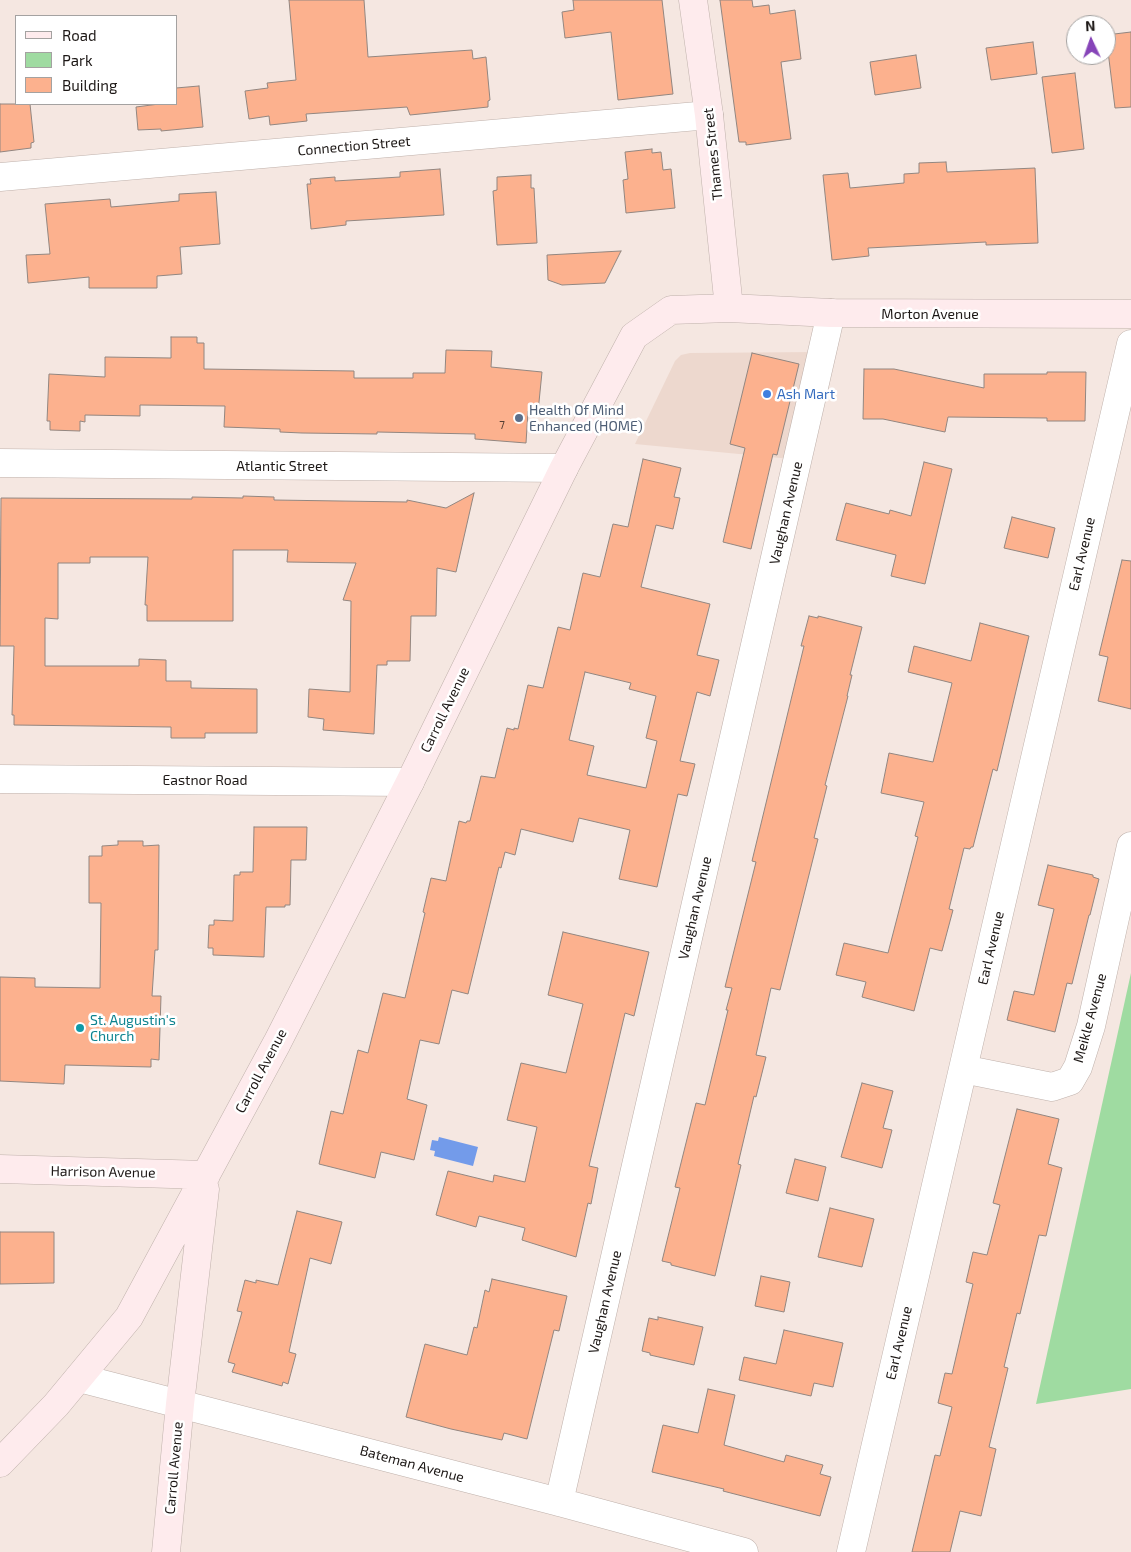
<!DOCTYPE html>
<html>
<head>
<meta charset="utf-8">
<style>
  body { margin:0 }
  #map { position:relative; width:1131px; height:1552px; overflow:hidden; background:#f5e7e1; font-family:"Exo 2",sans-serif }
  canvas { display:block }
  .legend { position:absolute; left:15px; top:15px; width:162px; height:90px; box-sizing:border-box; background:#fff; border:1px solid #a4a2a1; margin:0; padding:6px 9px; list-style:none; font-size:15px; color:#1c1715 }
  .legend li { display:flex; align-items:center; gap:10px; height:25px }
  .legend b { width:25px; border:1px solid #a4a2a1 }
  .north { position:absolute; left:1066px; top:15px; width:50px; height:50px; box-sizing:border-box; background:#fff; border:1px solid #a4a2a1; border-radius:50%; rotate:357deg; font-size:14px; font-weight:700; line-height:20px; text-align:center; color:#1c1715 }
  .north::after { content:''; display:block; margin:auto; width:18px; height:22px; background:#8644b8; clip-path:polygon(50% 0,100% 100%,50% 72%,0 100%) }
</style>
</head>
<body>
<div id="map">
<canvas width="1131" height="1552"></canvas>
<ul class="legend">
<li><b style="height:6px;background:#feebed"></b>Road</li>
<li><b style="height:14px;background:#9fdba1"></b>Park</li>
<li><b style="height:14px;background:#fcb18e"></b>Building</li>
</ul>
<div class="north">N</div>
</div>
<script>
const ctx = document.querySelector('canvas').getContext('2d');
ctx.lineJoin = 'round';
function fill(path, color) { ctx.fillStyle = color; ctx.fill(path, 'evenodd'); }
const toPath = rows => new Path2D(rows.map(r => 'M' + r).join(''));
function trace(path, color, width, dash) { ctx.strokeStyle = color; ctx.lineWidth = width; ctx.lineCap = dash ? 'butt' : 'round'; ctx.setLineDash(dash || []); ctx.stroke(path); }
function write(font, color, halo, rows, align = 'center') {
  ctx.font = font + ' "Exo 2",sans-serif'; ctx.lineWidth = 5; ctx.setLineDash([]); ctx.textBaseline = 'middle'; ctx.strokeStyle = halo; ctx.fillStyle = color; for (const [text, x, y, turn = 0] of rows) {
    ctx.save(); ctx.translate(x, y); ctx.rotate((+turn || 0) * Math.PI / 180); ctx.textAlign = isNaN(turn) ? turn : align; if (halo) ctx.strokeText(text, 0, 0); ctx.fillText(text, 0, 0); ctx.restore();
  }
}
const built = toPath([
  [817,352,791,459,635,444,675,361,681,355,690,353]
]);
const green = toPath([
  [1131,973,1131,1389,1036,1404]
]);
const water = toPath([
  [439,1137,478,1147,473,1166,434,1156,435,1151,430,1150,432,1140,438,1141]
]);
const building = toPath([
  [289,0,364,0,368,57,472,50,473,59,486,57,490,100,488,101,488,107,410,115,407,107,306,114,307,121,270,125,269,116,249,119,245,91,268,88,267,83,296,80,289,0],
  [573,0,662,0,673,94,618,100,611,32,565,38,562,12,574,10,573,0],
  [720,0,752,0,753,7,769,5,770,14,795,10,801,59,781,62,791,139,746,145,746,142,739,142,720,0],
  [1131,32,1131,107,1115,108,1106,35,1131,32],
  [1033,42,1037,74,991,80,986,48,1033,42],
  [916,55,921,88,875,95,870,62,916,55],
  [1075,73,1084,149,1052,153,1042,77,1075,73],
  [199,86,203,127,161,131,161,129,138,130,136,107,159,104,176,104,176,88,199,86],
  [0,104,30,104,34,142,31,143,31,148,0,152,0,104],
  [652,149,652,153,661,152,663,170,671,169,675,208,626,213,623,180,628,179,625,152,652,149],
  [946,162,947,172,1035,168,1038,243,986,245,986,242,868,248,869,256,832,260,823,175,848,173,850,188,904,183,904,174,919,173,919,163,946,162],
  [440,169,444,215,346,221,346,225,311,229,307,184,311,184,310,179,335,177,335,181,400,177,400,172,440,169],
  [531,175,531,188,534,188,537,243,497,245,493,191,497,190,497,177,531,175],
  [216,192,220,244,180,247,182,274,157,276,157,288,89,288,89,277,28,283,26,255,50,254,45,204,110,199,111,207,179,201,179,194,216,192],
  [621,251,605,283,562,285,548,280,547,255,621,251],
  [171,337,197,337,197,343,204,343,204,369,354,371,354,378,413,378,413,373,445,373,446,350,492,351,491,367,542,372,538,412,528,411,526,443,475,439,475,434,377,432,377,434,302,433,280,432,280,429,224,427,225,406,140,405,140,416,85,415,85,422,80,421,80,431,50,430,50,421,47,421,49,374,105,377,105,357,171,358,171,337],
  [752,353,799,364,777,455,773,454,751,549,723,542,745,448,730,444,752,353],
  [864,369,894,369,984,388,984,374,1047,374,1047,372,1086,372,1085,421,1047,421,1047,418,948,417,945,432,883,419,863,419,864,369],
  [643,459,681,468,674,497,680,498,673,529,656,525,641,587,710,604,697,655,719,660,710,696,697,692,680,761,695,764,687,796,678,794,657,887,619,879,630,830,579,818,573,842,521,829,515,855,505,852,501,868,499,867,468,994,452,990,439,1044,420,1040,407,1099,427,1105,414,1160,381,1152,375,1178,319,1164,331,1111,343,1114,358,1050,368,1053,383,993,405,998,425,913,423,912,431,878,446,881,459,821,466,823,467,821,470,821,481,776,495,778,507,728,514,730,514,728,518,729,528,685,543,688,558,627,570,630,583,573,600,577,613,524,628,527,643,459],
  [585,672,631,683,629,689,656,696,646,738,657,741,646,788,587,775,594,746,569,740,585,672],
  [924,462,952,469,925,584,891,576,896,555,836,540,846,503,889,514,890,510,911,516,924,462],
  [474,493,456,572,437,568,436,616,411,616,410,661,387,661,387,665,377,665,374,734,323,730,324,719,308,717,309,689,350,692,351,601,343,600,356,563,287,562,288,550,233,550,233,621,147,621,147,605,145,605,148,557,90,557,90,563,58,563,58,619,45,618,45,666,139,666,139,659,166,660,166,681,191,681,191,688,257,689,257,733,205,733,205,738,171,738,171,727,14,725,14,715,12,715,14,646,0,646,1,498,192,499,192,497,243,498,243,496,274,497,274,500,407,502,407,500,446,508,474,493],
  [1012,517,1055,528,1048,558,1004,548,1012,517],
  [1122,560,1131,561,1131,709,1098,701,1108,657,1099,655,1122,560],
  [809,616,818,618,818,616,862,627,850,675,852,675,847,696,848,696,825,785,827,786,814,838,818,839,780,990,771,988,756,1055,766,1057,756,1097,754,1096,738,1164,741,1165,715,1276,671,1265,671,1263,662,1261,680,1188,675,1187,696,1103,705,1105,728,1010,726,1010,732,988,725,987,756,862,752,861,804,646,801,646,809,616],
  [980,623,1029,636,997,771,993,769,973,847,971,847,970,849,964,848,949,909,953,910,942,951,930,948,914,1011,862,997,866,982,836,975,844,943,888,953,918,837,915,836,924,802,881,793,889,753,933,762,952,683,908,672,914,646,971,661,980,623],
  [254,827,307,827,306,860,291,860,290,905,285,905,285,907,266,907,264,957,213,955,213,948,208,948,209,925,214,925,214,920,233,921,234,875,240,875,240,872,253,872,254,827],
  [118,841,143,841,143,846,159,845,158,950,155,950,152,996,161,996,159,1060,151,1059,151,1067,65,1065,64,1084,0,1081,0,977,35,978,35,987,100,988,101,903,89,903,89,856,102,856,102,846,118,845,118,841],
  [1048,865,1093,875,1093,877,1099,879,1090,915,1089,915,1072,984,1067,983,1055,1032,1007,1020,1014,991,1034,995,1054,909,1038,905,1048,865],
  [563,932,649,952,634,1016,625,1013,589,1166,598,1168,591,1204,588,1203,576,1257,522,1240,525,1228,479,1216,476,1227,436,1215,448,1171,493,1182,494,1175,525,1182,537,1127,507,1120,521,1063,566,1073,583,1004,548,995,563,932],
  [862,1083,893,1091,883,1128,892,1130,882,1168,841,1157,862,1083],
  [1017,1109,1059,1119,1048,1164,1062,1168,1046,1236,1039,1235,1020,1314,1017,1313,1004,1367,1008,1368,989,1447,996,1449,981,1516,960,1511,950,1552,912,1552,935,1455,940,1456,952,1407,938,1403,945,1373,952,1374,973,1284,966,1282,973,1252,987,1255,1000,1205,993,1203,1017,1109],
  [795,1159,826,1167,818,1201,786,1193,795,1159],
  [830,1208,874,1219,862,1267,818,1257,830,1208],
  [297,1211,342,1222,331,1264,310,1258,289,1352,296,1354,288,1384,283,1382,282,1386,232,1372,235,1364,228,1362,242,1312,237,1311,245,1280,256,1283,256,1280,278,1285,297,1211],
  [0,1232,54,1232,54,1283,0,1284,0,1232],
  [761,1276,790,1282,784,1312,755,1306,761,1276],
  [492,1279,567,1296,559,1331,554,1330,527,1439,504,1433,502,1440,451,1429,406,1417,425,1344,467,1355,474,1327,477,1328,485,1290,489,1292,492,1279],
  [658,1317,703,1327,694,1365,650,1355,650,1353,642,1351,649,1318,658,1320,658,1317],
  [784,1330,843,1343,833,1387,814,1383,811,1396,739,1380,744,1357,776,1364,784,1330],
  [708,1389,735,1395,724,1445,784,1462,786,1455,823,1465,820,1474,831,1477,820,1516,723,1491,724,1489,652,1472,663,1425,698,1433,708,1389]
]);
const street = toPath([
  [0,177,709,115],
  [0,463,564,468],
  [0,779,410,782],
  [963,1069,1052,1087,1070,1081,1078,1067,1091,1026,1131,846],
  [79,1378,559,1502,744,1552],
  [559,1502,831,313],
  [851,1552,1131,344]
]);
const secondary = toPath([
  [693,0,709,115,729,308],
  [0,1169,206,1175],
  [0,1463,56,1405,129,1317,277,1043,410,782,564,468,634,336,671,310,729,308,831,313,1131,314],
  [166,1552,180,1404,205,1189]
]);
const markers = [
  [767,394,5,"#3f7fe0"],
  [519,418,5,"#5c6f8a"],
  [80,1028,5,"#0f9aa8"]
];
const numberNames = [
  ["7",502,425]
];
const streetNames = [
  ["Connection Street",354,146,-5],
  ["Thames Street",713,154,-96],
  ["Morton Avenue",930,314],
  ["Atlantic Street",282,466],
  ["Vaughan Avenue",786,513,-77],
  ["Earl Avenue",1082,554,-77],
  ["Carroll Avenue",445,710,-64],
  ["Eastnor Road",205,780],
  ["Vaughan Avenue",695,908,-77],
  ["Earl Avenue",991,948,-77],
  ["Meikle Avenue",1090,1018,-75],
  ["Carroll Avenue",261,1071,-62],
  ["Harrison Avenue",103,1172,1],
  ["Vaughan Avenue",605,1302,-77],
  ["Earl Avenue",899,1343,-77],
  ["Bateman Avenue",412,1464,15],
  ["Carroll Avenue",174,1468,-85]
];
const shopNames = [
  ["Ash Mart",777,394]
];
const serviceNames = [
  ["Health Of Mind",529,410],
  ["Enhanced (HOME)",529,426]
];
const cultureNames = [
  ["St. Augustin's",90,1020],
  ["Church",90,1036]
];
fill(built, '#edd8ce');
fill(green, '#9fdba1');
fill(water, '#739bea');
fill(building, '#fcb18e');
trace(building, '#928680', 1);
trace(street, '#bfb1ab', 29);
trace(secondary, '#bfb1ab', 29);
trace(street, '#fff', 28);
trace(secondary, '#feebed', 28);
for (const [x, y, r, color] of markers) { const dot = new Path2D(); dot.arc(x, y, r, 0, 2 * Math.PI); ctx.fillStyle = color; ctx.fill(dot); trace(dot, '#fff', 2); }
write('11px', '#543e33', null, numberNames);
write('14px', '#1c1715', '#fff', streetNames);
write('14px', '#366cbe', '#fff', shopNames, 'left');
write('14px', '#4e5e75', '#fff', serviceNames, 'left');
write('14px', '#0d838f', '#fff', cultureNames, 'left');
</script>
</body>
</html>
